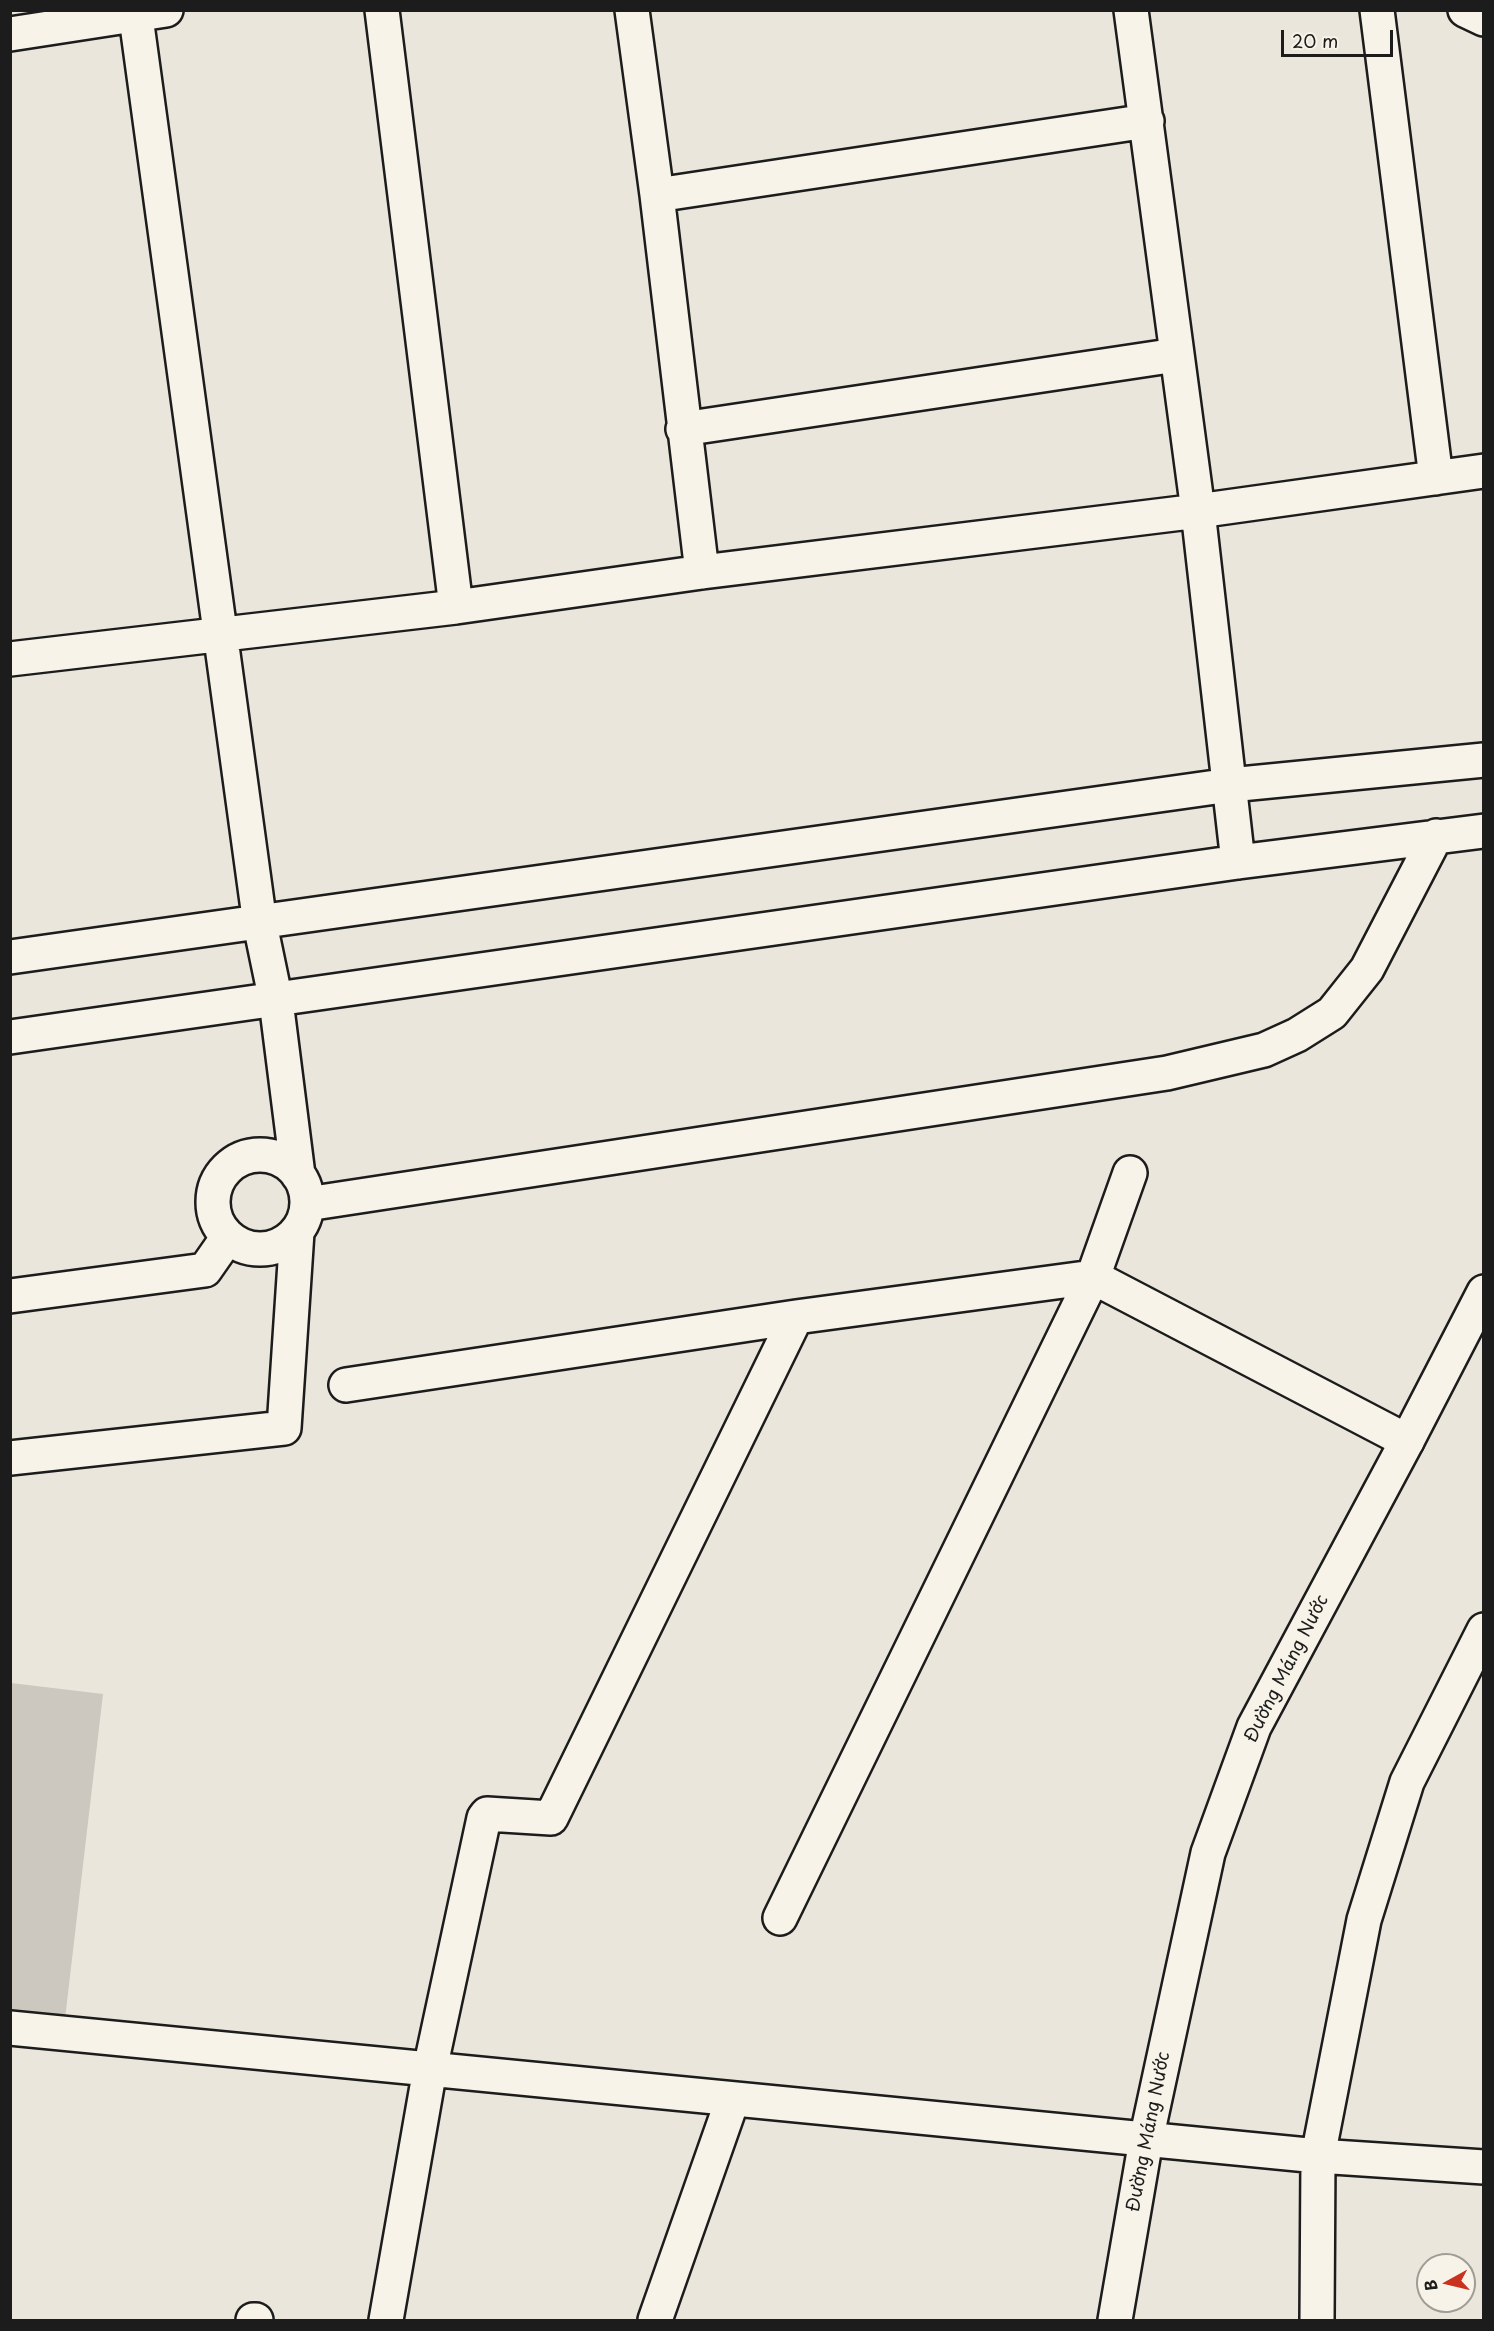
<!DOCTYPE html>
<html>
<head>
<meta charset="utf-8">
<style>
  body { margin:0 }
  #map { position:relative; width:1494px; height:2331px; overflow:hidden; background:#eae6dc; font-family:"Playpen Sans",sans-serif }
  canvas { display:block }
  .frame { position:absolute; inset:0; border:12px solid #1c1c1c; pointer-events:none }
  .north { position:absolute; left:1416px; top:2253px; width:60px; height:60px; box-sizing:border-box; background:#f7f3e8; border:2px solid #9f9d96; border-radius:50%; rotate:262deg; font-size:16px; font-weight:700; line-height:24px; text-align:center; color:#1c1c1c }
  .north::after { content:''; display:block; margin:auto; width:21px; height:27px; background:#c8321e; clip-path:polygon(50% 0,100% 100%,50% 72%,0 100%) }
  .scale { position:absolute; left:1281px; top:30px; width:112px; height:27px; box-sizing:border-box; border:3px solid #1c1c1c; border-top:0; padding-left:8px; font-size:18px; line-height:21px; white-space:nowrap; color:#1c1c1c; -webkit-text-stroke:4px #f7f3e8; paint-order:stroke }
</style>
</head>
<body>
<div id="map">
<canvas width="1494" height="2331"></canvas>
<div class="frame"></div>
<div class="north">B</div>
<div class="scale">20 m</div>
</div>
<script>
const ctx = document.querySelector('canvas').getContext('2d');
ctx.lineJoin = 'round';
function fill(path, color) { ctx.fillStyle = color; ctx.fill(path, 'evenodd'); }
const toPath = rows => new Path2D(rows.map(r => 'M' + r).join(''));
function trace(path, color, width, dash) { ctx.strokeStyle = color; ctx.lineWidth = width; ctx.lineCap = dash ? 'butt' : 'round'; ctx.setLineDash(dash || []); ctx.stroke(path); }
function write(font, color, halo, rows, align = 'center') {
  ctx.font = font + ' "Playpen Sans",sans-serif'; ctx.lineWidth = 4.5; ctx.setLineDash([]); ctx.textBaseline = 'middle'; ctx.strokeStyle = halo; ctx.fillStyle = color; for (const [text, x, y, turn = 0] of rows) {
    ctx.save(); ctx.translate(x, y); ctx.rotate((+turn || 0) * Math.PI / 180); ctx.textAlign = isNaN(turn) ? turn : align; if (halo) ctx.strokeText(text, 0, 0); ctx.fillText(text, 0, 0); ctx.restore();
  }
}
const green = toPath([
  [11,1683,103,1694,65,2019,11,2013]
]);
const minor = toPath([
  [135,10,260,924,276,1001,298,1175],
  [382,10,456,607],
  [632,10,657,195,702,572],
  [1131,10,1198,511,1238,862],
  [1377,10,1436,478],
  [1465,10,1484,19],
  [10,34,166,10],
  [657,195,1147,121],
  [683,429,1176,355],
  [10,659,456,607,702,572,1198,511,1484,471],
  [10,957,1230,785,1484,760],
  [10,1037,1238,862,1484,831],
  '213 1202a47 47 0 1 1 94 0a47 47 0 1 1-94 0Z',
  [307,1204,1167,1073,1264,1050,1297,1035,1332,1013,1367,969,1436,836],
  [10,1296,205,1270,228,1237],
  [346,1385,796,1317,1093,1277,1407,1441],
  [10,1458,284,1428,297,1232],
  [780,1918,1093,1277,1130,1173],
  [10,2028,1318,2156,1484,2167],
  [253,2320,256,2320],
  [386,2320,430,2069,484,1818,487,1814,551,1818,796,1317],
  [655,2320,732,2101],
  [1317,2320,1318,2156,1364,1920,1407,1782,1484,1630]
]);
const major = toPath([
  [1115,2320,1146,2140,1208,1853,1254,1727,1407,1441,1484,1292]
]);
const streetNames = [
  ["Đường Máng Nước",1287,1669,-63],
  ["Đường Máng Nước",1149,2132,-79]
];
fill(green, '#ccc8c0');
trace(minor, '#1c1c1c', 38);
trace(major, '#1c1c1c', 38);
trace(minor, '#f7f3e8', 33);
trace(major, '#f7f3e8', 33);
write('18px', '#1c1c1c', '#f7f3e8', streetNames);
</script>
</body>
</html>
